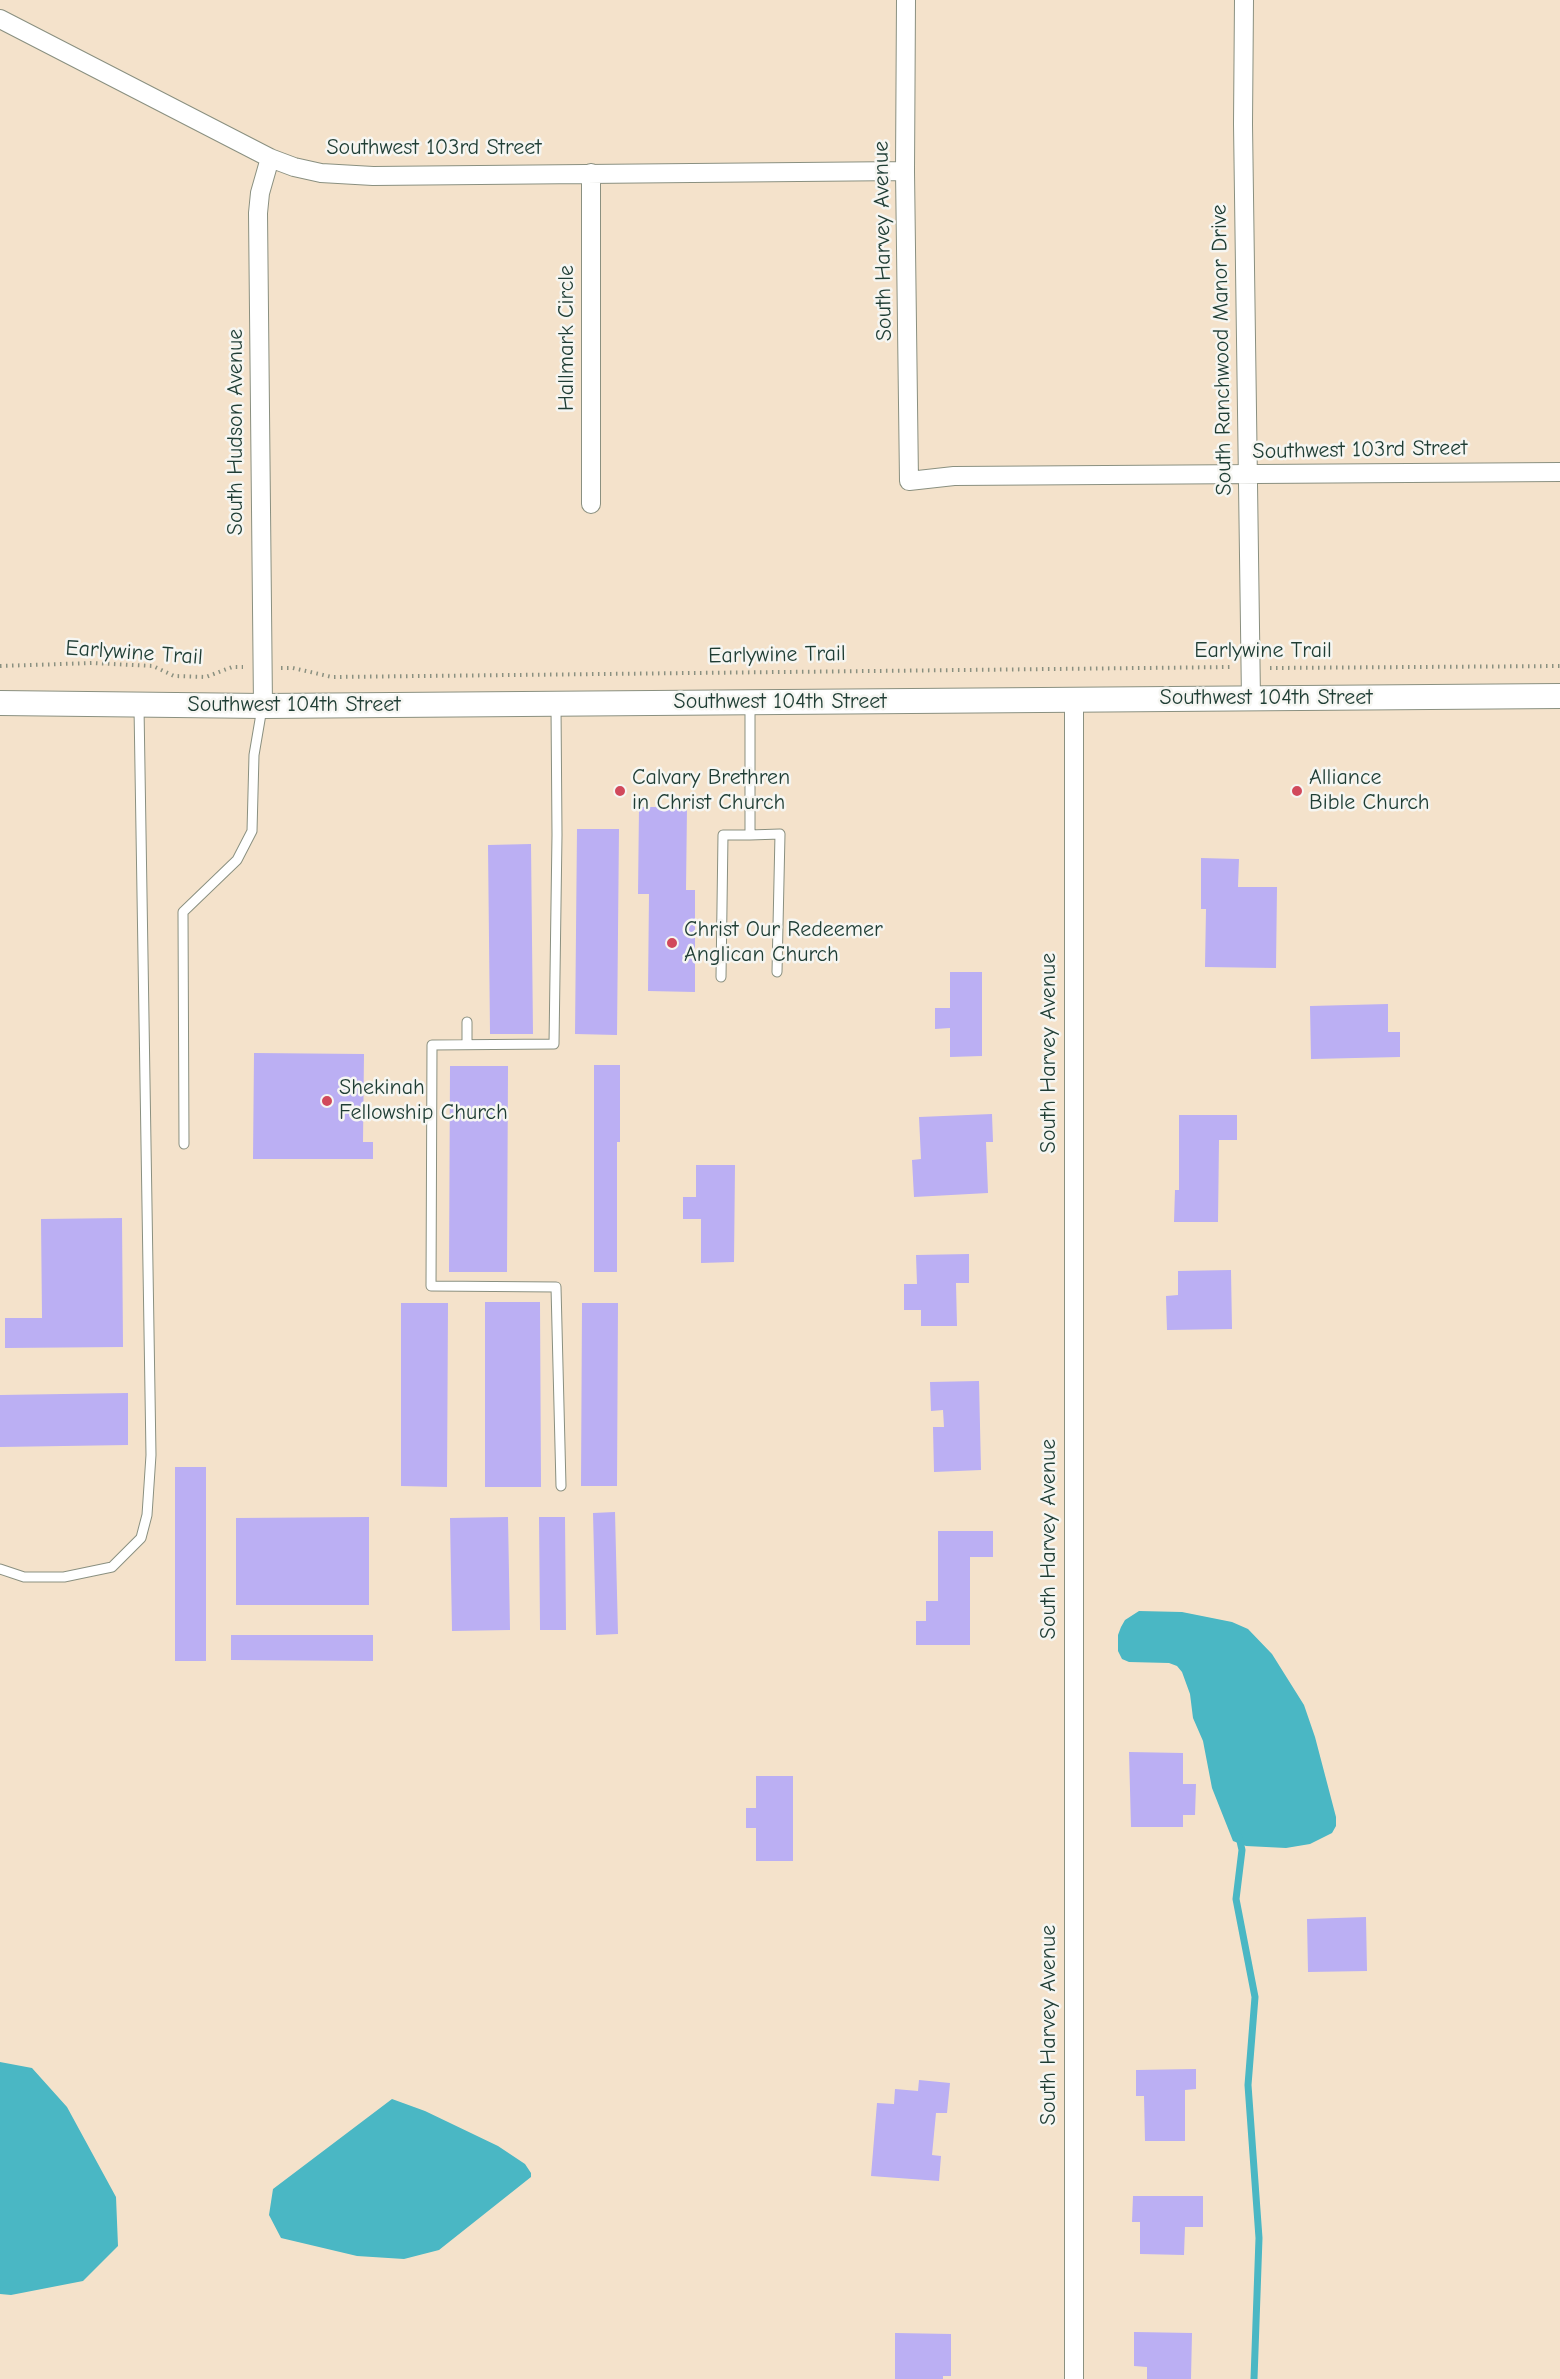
<!DOCTYPE html>
<html>
<head>
<meta charset="utf-8">
<style>
  body { margin:0 }
  canvas { display:block; background:#f4e2cb }
</style>
</head>
<body>
<canvas width="1560" height="2379"></canvas>
<script>
const ctx = document.querySelector('canvas').getContext('2d');
ctx.lineJoin = 'round';
function fill(path, color) { ctx.fillStyle = color; ctx.fill(path, 'evenodd'); }
const toPath = rows => new Path2D(rows.map(r => 'M' + r).join(''));
function trace(path, color, width, dash) { ctx.strokeStyle = color; ctx.lineWidth = width; ctx.lineCap = dash ? 'butt' : 'round'; ctx.setLineDash(dash || []); ctx.stroke(path); }
function write(font, color, halo, rows, align = 'center') {
  ctx.font = font + ' "Comic Neue",sans-serif'; ctx.lineWidth = 5; ctx.setLineDash([]); ctx.textBaseline = 'middle'; ctx.strokeStyle = halo; ctx.fillStyle = color; for (const [text, x, y, turn = 0] of rows) {
    ctx.save(); ctx.translate(x, y); ctx.rotate((+turn || 0) * Math.PI / 180); ctx.textAlign = isNaN(turn) ? turn : align; if (halo) ctx.strokeText(text, 0, 0); ctx.fillText(text, 0, 0); ctx.restore();
  }
}
const water = toPath([
  [1139,1611,1182,1612,1232,1622,1248,1629,1272,1654,1304,1705,1315,1737,1336,1817,1336,1826,1332,1833,1310,1844,1286,1848,1246,1846,1233,1841,1212,1788,1203,1741,1193,1718,1190,1694,1182,1672,1177,1666,1169,1663,1129,1662,1122,1659,1118,1651,1118,1635,1121,1627,1125,1620],
  [0,2062,32,2068,67,2107,116,2197,118,2246,83,2281,11,2295,0,2294],
  [392,2099,425,2111,498,2146,525,2164,531,2173,531,2177,439,2250,404,2259,357,2256,281,2238,269,2215,273,2189]
]);
const stream = toPath([
  [1239,1837,1242,1850,1236,1899,1255,1997,1248,2085,1259,2238,1254,2379]
]);
const building = toPath([
  [639,807,687,807,686,890,695,890,695,992,648,991,649,894,638,894],
  [577,829,619,829,617,1035,575,1034],
  [531,844,533,1034,490,1034,488,845],
  [1201,858,1239,859,1238,887,1277,887,1276,968,1205,967,1206,909,1201,909],
  [950,972,982,972,982,1056,950,1057,950,1028,935,1029,935,1008,950,1008],
  [1388,1004,1388,1032,1400,1032,1400,1057,1311,1059,1310,1006],
  [254,1053,364,1054,363,1142,373,1142,373,1159,253,1159],
  [594,1065,620,1065,620,1142,617,1142,617,1272,594,1272],
  [450,1066,508,1066,507,1272,449,1272],
  [992,1114,993,1142,986,1142,988,1193,914,1197,912,1160,921,1159,919,1117],
  [1179,1115,1237,1115,1237,1140,1219,1140,1218,1222,1174,1222,1175,1190,1179,1190],
  [696,1165,735,1165,734,1262,701,1263,701,1219,683,1219,683,1197,696,1197],
  [122,1218,123,1347,5,1348,5,1318,42,1318,41,1219],
  [969,1254,969,1283,956,1283,957,1326,921,1326,921,1310,904,1310,904,1284,917,1284,916,1255],
  [1231,1270,1232,1329,1167,1330,1166,1296,1178,1295,1178,1271],
  [485,1302,540,1302,541,1487,485,1487],
  [401,1303,448,1303,447,1487,401,1486],
  [582,1303,618,1303,617,1486,581,1486],
  [979,1381,981,1470,934,1472,933,1427,944,1427,943,1410,931,1411,930,1382],
  [128,1393,128,1445,0,1447,0,1395],
  [175,1467,206,1467,206,1661,175,1661],
  [615,1512,618,1634,596,1635,593,1513],
  [369,1517,369,1605,236,1605,236,1518],
  [508,1517,510,1630,452,1631,450,1518],
  [539,1517,565,1517,566,1630,540,1630],
  [938,1531,993,1531,993,1557,970,1557,970,1645,916,1645,916,1621,926,1621,926,1601,938,1601],
  [231,1635,373,1635,373,1661,231,1660],
  [1129,1752,1183,1753,1183,1784,1196,1784,1195,1815,1183,1815,1183,1827,1131,1827],
  [756,1776,793,1776,793,1861,756,1861,756,1828,746,1828,746,1808,756,1808],
  [1366,1917,1367,1971,1308,1972,1307,1919],
  [1196,2069,1196,2089,1185,2090,1185,2141,1145,2141,1144,2096,1136,2096,1136,2070],
  [919,2080,950,2083,947,2113,936,2113,932,2155,941,2156,939,2181,871,2176,877,2103,894,2104,895,2089,918,2091],
  [1133,2196,1203,2196,1203,2227,1185,2227,1184,2255,1140,2254,1140,2222,1132,2222],
  [1134,2332,1192,2333,1191,2379,1147,2379,1147,2367,1134,2366],
  [895,2333,951,2334,951,2376,943,2376,943,2379,895,2379]
]);
const path = toPath([
  [0,666,92,663,153,666,174,676,206,677,232,667,243,667],
  [281,668,293,668,332,677,1232,667],
  [1270,668,1560,666]
]);
const service = toPath([
  [750,704,750,835,780,834,777,972],
  [556,706,557,835,554,1044,432,1045,431,1286,556,1287,561,1486],
  [721,977,723,835,750,835],
  [467,1022,467,1044],
  [184,1144,183,912,237,860,252,831,254,755,262,708],
  [0,1569,24,1577,64,1577,112,1567,141,1538,147,1515,151,1455,139,707]
]);
const minor = toPath([
  [906,0,905,171,909,481,954,476,1560,472],
  [1244,0,1243,124,1251,699],
  [0,19,270,158,294,167,321,173,373,176,905,171],
  [591,173,591,504],
  [263,706,258,213,260,193,270,158],
  [1074,2379,1074,699]
]);
const secondary = toPath([
  [0,703,263,706,1560,696]
]);
const markers = [
  [620,791,6,"#d1495b"],
  [1297,791,6,"#d1495b"],
  [672,943,6,"#d1495b"],
  [327,1101,6,"#d1495b"]
];
const streetNames = [
  ["Southwest 103rd Street",434,148],
  ["South Harvey Avenue",883,241,-91],
  ["Hallmark Circle",567,338,-90],
  ["South Ranchwood Manor Drive",1222,350,-91],
  ["South Hudson Avenue",236,432,-90],
  ["Southwest 103rd Street",1360,450,-1],
  ["Earlywine Trail",1263,651],
  ["Earlywine Trail",134,653,4],
  ["Earlywine Trail",777,655,-1],
  ["Southwest 104th Street",1266,698],
  ["Southwest 104th Street",780,702],
  ["Southwest 104th Street",294,705],
  ["South Harvey Avenue",1049,1053,-90],
  ["South Harvey Avenue",1049,1539,-90],
  ["South Harvey Avenue",1049,2025,-90]
];
const poiNames = [
  ["Calvary Brethren",632,778],
  ["in Christ Church",632,803],
  ["Alliance",1309,778],
  ["Bible Church",1309,803],
  ["Christ Our Redeemer",684,930],
  ["Anglican Church",684,955],
  ["Shekinah",339,1088],
  ["Fellowship Church",339,1113]
];
fill(water, '#4ab7c4');
trace(stream, '#4ab7c4', 7);
fill(building, '#bbaff3');
trace(service, '#8a9080', 11);
trace(minor, '#8a9080', 20);
trace(secondary, '#8a9080', 26);
trace(path, '#8a9080', 4, [1.5, 4.5]);
trace(service, '#fff', 9);
trace(minor, '#fff', 18);
trace(secondary, '#fff', 24);
for (const [x, y, r, color] of markers) { const dot = new Path2D(); dot.arc(x, y, r, 0, 2 * Math.PI); ctx.fillStyle = color; ctx.fill(dot); trace(dot, '#f6f6f2', 2); }
write('22px', '#1f3d34', '#f6f6f2', streetNames);
write('22px', '#1f3d34', '#f6f6f2', poiNames, 'left');
</script>
</body>
</html>
